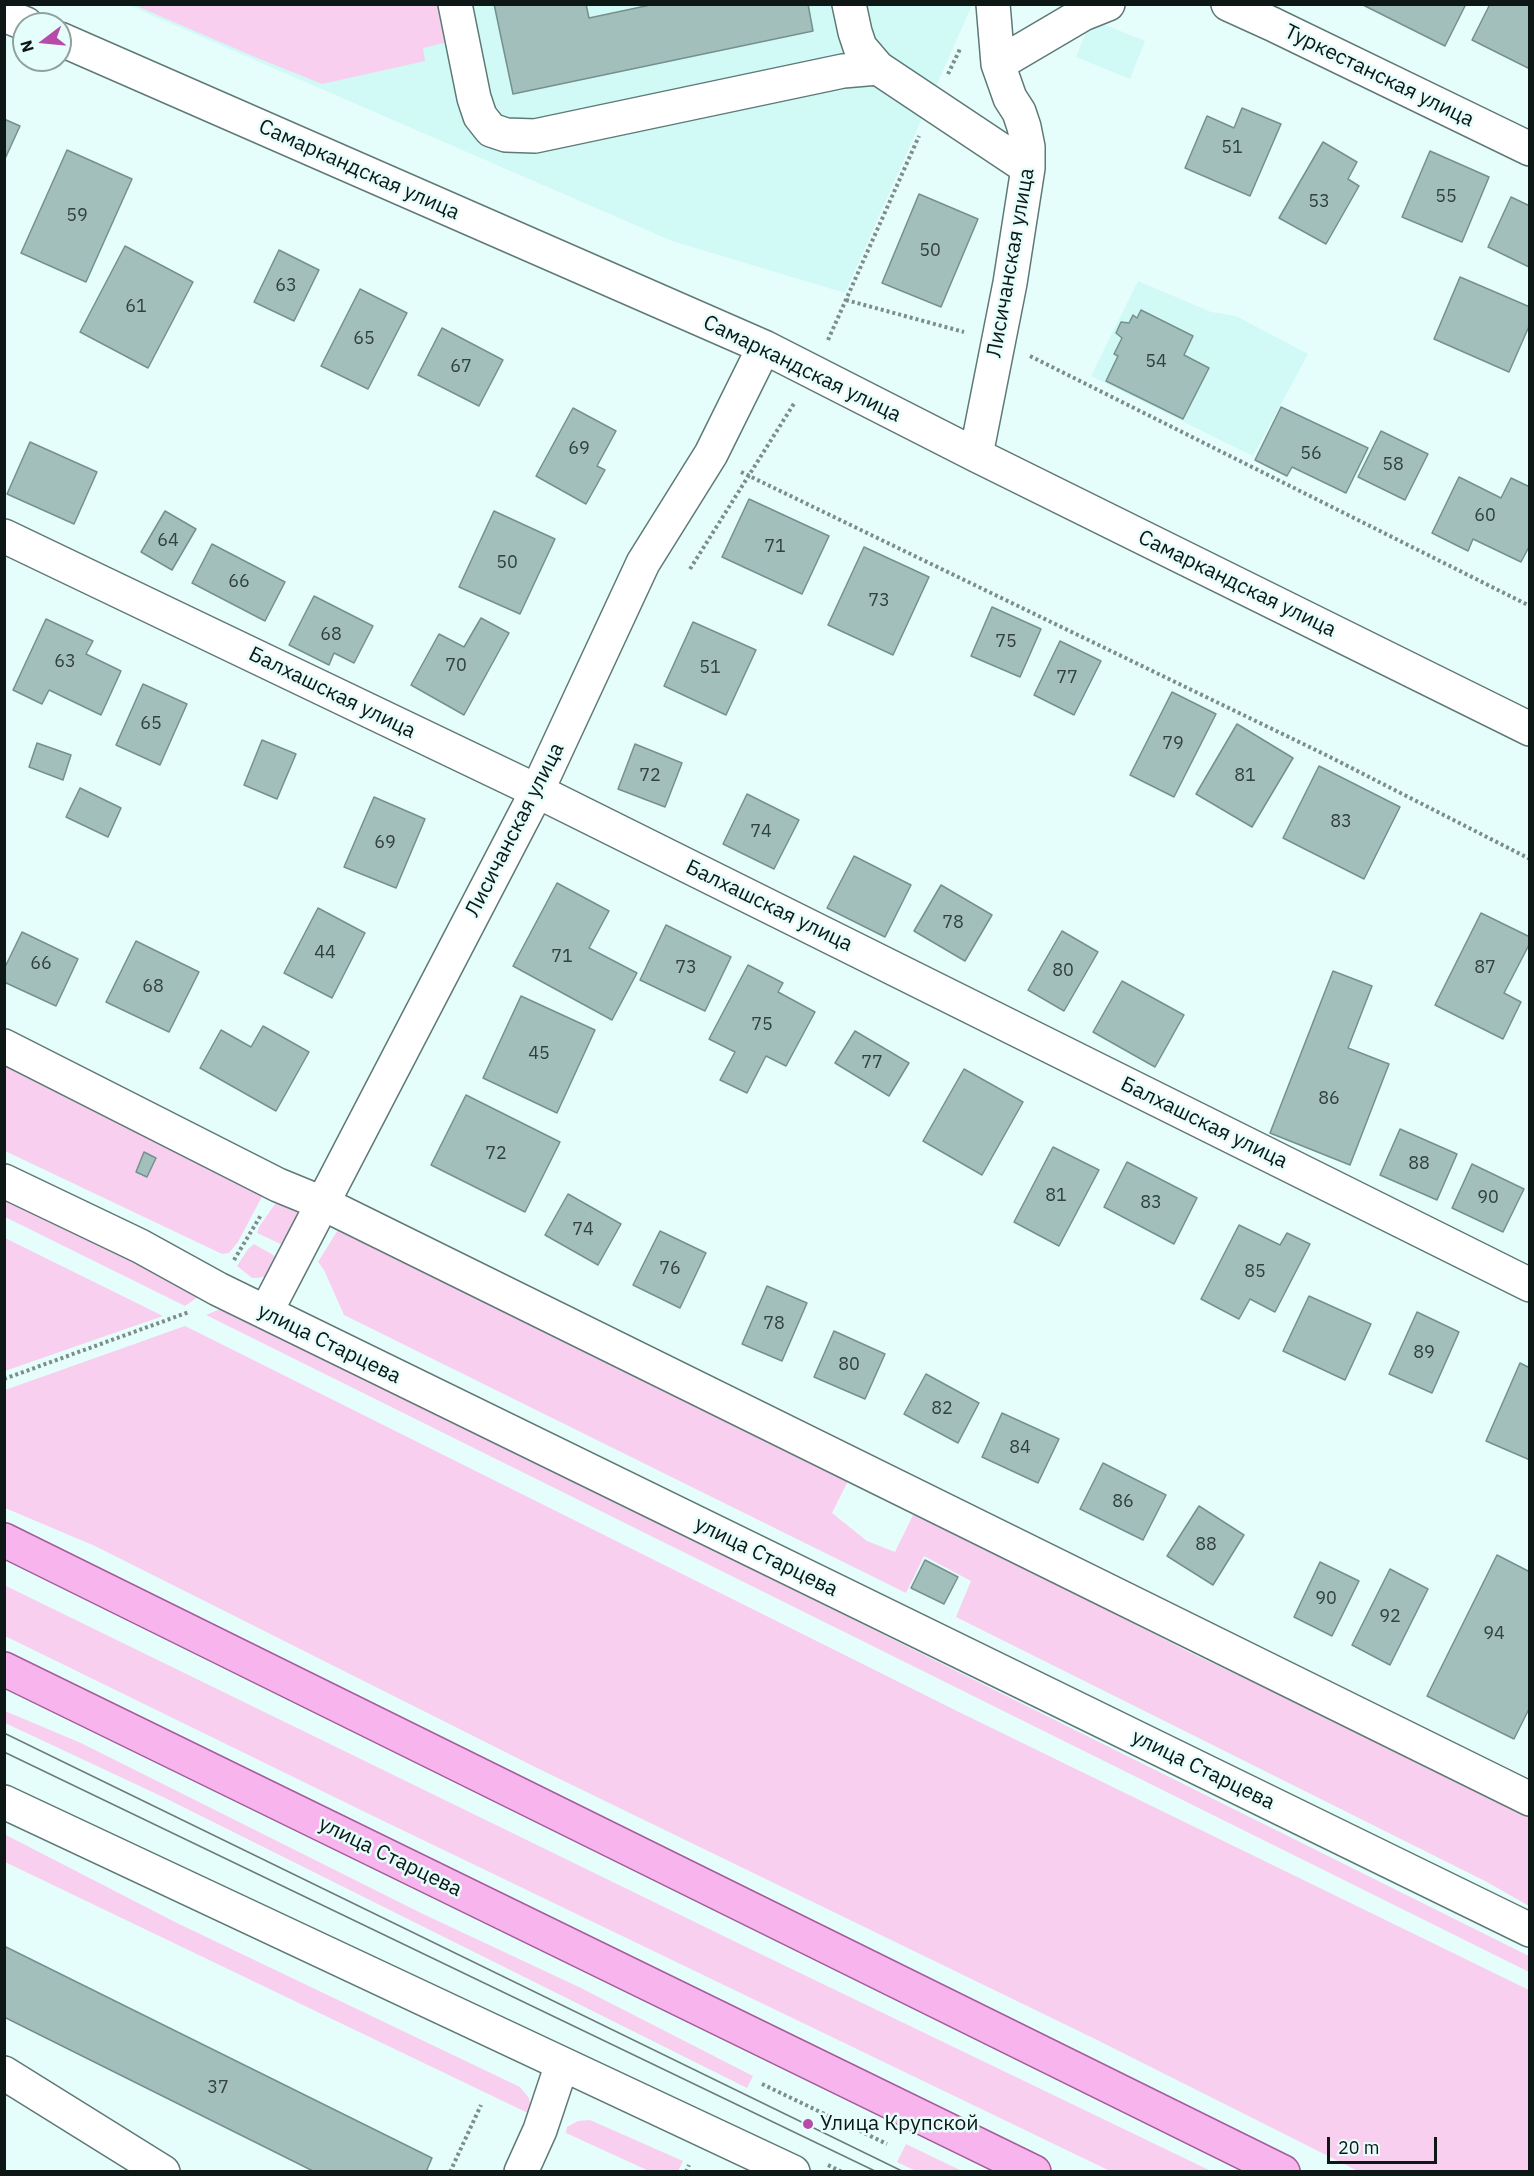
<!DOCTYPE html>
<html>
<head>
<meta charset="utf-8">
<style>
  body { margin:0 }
  #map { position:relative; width:1534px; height:2176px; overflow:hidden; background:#e6fefb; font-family:"IBM Plex Sans",sans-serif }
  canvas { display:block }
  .frame { position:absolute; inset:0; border:6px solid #0d1716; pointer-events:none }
  .north { position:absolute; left:12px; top:12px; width:60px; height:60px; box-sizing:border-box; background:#e6fefb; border:2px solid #8fa29f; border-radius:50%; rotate:254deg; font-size:16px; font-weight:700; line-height:24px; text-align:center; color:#0d1716 }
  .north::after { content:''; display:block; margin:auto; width:21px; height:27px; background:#b84ba9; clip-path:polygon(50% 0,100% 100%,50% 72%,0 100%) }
  .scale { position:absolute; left:1327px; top:2137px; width:110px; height:27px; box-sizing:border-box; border:3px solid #0d1716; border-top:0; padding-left:8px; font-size:18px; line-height:21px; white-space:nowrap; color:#0d1716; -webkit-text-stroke:4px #e6fefb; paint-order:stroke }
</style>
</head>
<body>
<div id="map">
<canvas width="1534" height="2176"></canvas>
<div class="frame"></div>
<div class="north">N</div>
<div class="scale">20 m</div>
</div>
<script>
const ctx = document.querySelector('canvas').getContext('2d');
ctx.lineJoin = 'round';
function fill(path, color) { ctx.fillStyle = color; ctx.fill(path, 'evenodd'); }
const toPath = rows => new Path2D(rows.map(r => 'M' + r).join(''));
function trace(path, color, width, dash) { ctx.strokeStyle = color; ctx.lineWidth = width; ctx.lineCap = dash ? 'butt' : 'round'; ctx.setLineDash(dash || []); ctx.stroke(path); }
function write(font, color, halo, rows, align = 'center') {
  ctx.font = font + ' "IBM Plex Sans",sans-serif'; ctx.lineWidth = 5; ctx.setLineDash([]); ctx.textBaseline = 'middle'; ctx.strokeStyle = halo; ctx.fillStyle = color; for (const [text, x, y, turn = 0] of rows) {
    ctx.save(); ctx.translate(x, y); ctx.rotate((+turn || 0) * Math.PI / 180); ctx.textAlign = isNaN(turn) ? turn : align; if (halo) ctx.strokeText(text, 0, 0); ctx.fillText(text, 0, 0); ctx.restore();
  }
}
const built = toPath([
  [128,5,972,5,845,293,672,241],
  [1091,19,1145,41,1130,79,1076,57],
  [1138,281,1211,312,1236,316,1308,354,1253,456,1091,376]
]);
const green = toPath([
  [141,4,443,5,451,41,423,48,425,61,322,84,255,57,139,7],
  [4,1056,266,1189,238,1242,229,1253,222,1254,5,1151],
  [4,1199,201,1295,185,1306,5,1217],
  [281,1203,305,1217,287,1247,257,1233,259,1227,275,1204],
  [344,1220,852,1473,832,1513,867,1541,895,1552,913,1515,994,1552,1191,1653,1529,1812,1529,1906,1485,1881,956,1617,971,1581,924,1556,906,1593,344,1315,324,1270,318,1262],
  [5,1238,163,1316,5,1371],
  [254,1244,285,1262,271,1275,258,1278,252,1278,237,1266,248,1249],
  [225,1307,1529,1956,1529,1972,206,1315],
  [185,1326,961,1713,1529,1990,1529,2171,1358,2171,1095,2039,535,1767,95,1546,5,1508,5,1390],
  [4,1585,742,1945,1211,2171,1110,2171,371,1815,5,1636],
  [5,1711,81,1743,423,1914,579,1987,753,2076,747,2088,163,1797,5,1723],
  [4,1834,177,1923,520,2087,529,2098,532,2115,5,1862],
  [590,2120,683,2161,678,2171,649,2171,566,2133,567,2127,578,2121],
  [906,2144,962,2171,916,2171,897,2162]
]);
const building = toPath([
  [494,4,586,4,589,18,655,4,808,4,813,31,513,94,494,4],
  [1361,4,1466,4,1445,46,1361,4],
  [1490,4,1530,4,1530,69,1472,40,1490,4],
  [1242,108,1281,124,1250,196,1185,168,1207,116,1234,128,1242,108],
  [4,119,20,126,4,161,4,119],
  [1323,142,1357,162,1348,179,1359,186,1326,244,1279,218,1323,142],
  [67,150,132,179,86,282,21,253,67,150],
  [1430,151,1489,177,1462,242,1402,217,1430,151],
  [919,194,978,219,941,307,882,283,919,194],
  [1511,197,1530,206,1529,267,1488,247,1511,197],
  [125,246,193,282,148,368,80,332,125,246],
  [279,250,319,270,294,321,254,302,279,250],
  [1460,277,1530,307,1530,324,1509,372,1434,339,1460,277],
  [360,289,407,313,368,389,321,366,360,289],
  [1141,310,1193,336,1184,355,1209,368,1183,419,1106,381,1118,356,1114,354,1122,338,1116,333,1121,322,1129,323,1133,315,1137,318,1141,310],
  [442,328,503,360,479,406,418,375,442,328],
  [1281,407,1368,448,1346,493,1292,467,1287,476,1255,460,1281,407],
  [573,408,616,431,597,466,605,470,586,504,536,476,573,408],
  [1381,431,1428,454,1405,500,1358,477,1381,431],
  [30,442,97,472,74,524,7,494,30,442],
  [1459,477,1501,498,1511,478,1530,487,1530,545,1521,562,1473,539,1468,551,1432,533,1459,477],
  [749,499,829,536,802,594,722,557,749,499],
  [165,511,196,529,172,570,141,552,165,511],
  [494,511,555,539,520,614,459,587,494,511],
  [212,544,285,582,265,621,192,583,212,544],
  [864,547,929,577,893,655,828,625,864,547],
  [314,596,373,626,354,663,334,653,329,665,289,645,314,596],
  [992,607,1041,629,1020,677,971,656,992,607],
  [481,618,509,633,464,715,411,685,439,634,464,647,481,618],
  [46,619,93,641,86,654,121,671,101,715,49,690,42,704,13,690,46,619],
  [693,622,756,650,726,715,664,686,693,622],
  [1060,641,1101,661,1074,715,1034,695,1060,641],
  [143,684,187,704,160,765,116,745,143,684],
  [1172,692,1216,714,1174,797,1130,775,1172,692],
  [1237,724,1293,758,1252,827,1196,794,1237,724],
  [262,740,296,754,277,799,244,785,262,740],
  [37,743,71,755,63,780,29,767,37,743],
  [635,744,682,763,665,807,618,789,635,744],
  [1319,766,1400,807,1364,879,1283,838,1319,766],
  [80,788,121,808,108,837,66,817,80,788],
  [747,794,799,820,774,869,723,844,747,794],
  [374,797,425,819,396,888,344,867,374,797],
  [854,856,911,885,885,937,827,908,854,856],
  [557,883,609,911,589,948,637,973,612,1020,513,966,557,883],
  [941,885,992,915,965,961,914,931,941,885],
  [318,908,365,933,332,998,284,973,318,908],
  [1481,913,1530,937,1530,943,1504,993,1521,1002,1503,1039,1435,1005,1481,913],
  [666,925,731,957,705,1011,640,980,666,925],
  [1062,931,1098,952,1064,1011,1028,990,1062,931],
  [22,932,78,959,56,1006,4,982,4,969,22,932],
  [136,941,199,972,169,1032,106,1002,136,941],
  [748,965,783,983,778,992,815,1012,786,1066,766,1056,747,1093,720,1080,735,1052,709,1039,748,965],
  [1333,971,1372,986,1348,1048,1389,1064,1350,1165,1270,1133,1333,971],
  [1122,981,1184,1015,1155,1067,1093,1032,1122,981],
  [521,996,595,1030,557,1113,483,1078,521,996],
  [263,1026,309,1052,276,1111,200,1068,221,1030,251,1047,263,1026],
  [855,1031,909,1063,889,1096,835,1063,855,1031],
  [964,1069,1023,1102,982,1175,923,1141,964,1069],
  [466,1095,560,1142,525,1212,431,1165,466,1095],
  [1400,1129,1457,1154,1437,1200,1380,1175,1400,1129],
  [1053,1147,1099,1170,1059,1246,1014,1222,1053,1147],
  [144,1152,156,1158,147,1177,136,1172,144,1152],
  [1127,1162,1197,1198,1174,1244,1104,1207,1127,1162],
  [1472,1164,1524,1189,1503,1232,1452,1208,1472,1164],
  [568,1194,621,1224,598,1265,545,1235,568,1194],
  [1239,1225,1280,1245,1287,1233,1310,1244,1275,1312,1250,1299,1239,1319,1201,1299,1239,1225],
  [660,1231,706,1253,680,1308,633,1285,660,1231],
  [767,1286,807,1303,782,1361,742,1344,767,1286],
  [1309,1296,1371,1324,1345,1380,1283,1351,1309,1296],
  [1417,1312,1459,1332,1432,1393,1389,1374,1417,1312],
  [834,1331,885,1354,865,1399,814,1377,834,1331],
  [1520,1363,1530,1368,1530,1460,1486,1441,1520,1363],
  [926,1374,979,1403,958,1443,904,1414,926,1374],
  [1002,1413,1059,1439,1038,1483,982,1457,1002,1413],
  [1103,1463,1166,1495,1143,1540,1080,1509,1103,1463],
  [1199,1506,1244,1535,1213,1585,1167,1556,1199,1506],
  [1497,1555,1530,1572,1530,1707,1514,1739,1427,1696,1497,1555],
  [925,1560,958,1577,944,1604,911,1588,925,1560],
  [1320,1562,1359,1581,1332,1636,1294,1617,1320,1562],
  [1390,1569,1428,1589,1390,1665,1352,1645,1390,1569],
  [4,1946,432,2158,426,2172,315,2172,4,2017,4,1946]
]);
const path = toPath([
  [948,74,960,49],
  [846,300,964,332],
  [828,340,919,136],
  [1030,356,1530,606],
  [741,472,1326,755,1530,859],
  [690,569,795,402],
  [234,1260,261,1215],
  [4,1379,189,1312],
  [762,2084,887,2144],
  [828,2165,842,2172],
  [450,2172,481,2105],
  [686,2172,689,2165]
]);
const minor = toPath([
  [455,4,474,98,480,116,491,130,506,135,535,136,843,71,878,68],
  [849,4,855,32,860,47,878,68,1028,168],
  [1228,4,1272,24,1530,149],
  [4,15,26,24],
  [60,39,764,347,976,455,1530,729],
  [998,64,1083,14,1108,4],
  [976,455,1010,283,1028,168,1028,147,1024,127,1019,112,1010,98,998,64,993,4],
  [4,536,537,791,1530,1285],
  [4,1046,278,1185,322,1203,1530,1799],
  [4,1181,140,1246,218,1289,1530,1930],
  [266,1312,537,791,643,563,711,454,764,347],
  [4,1802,793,2172],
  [4,2073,163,2172],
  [521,2172,540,2130,562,2064]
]);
const major = toPath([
  [4,1540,1283,2172],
  [4,1669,1034,2172]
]);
const tram = toPath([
  [4,1733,904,2172],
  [4,1752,877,2172]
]);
const markers = [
  [808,2124,6,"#b84ba9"]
];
const numberNames = [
  ["51",1232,148],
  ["55",1446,197],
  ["53",1319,202],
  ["59",77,216],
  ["50",930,251],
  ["63",286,286],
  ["61",136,307],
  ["65",364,339],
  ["54",1156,362],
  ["67",461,367],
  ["69",579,449],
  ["56",1311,454],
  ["58",1393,465],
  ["60",1485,516],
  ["64",168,541],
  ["71",775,547],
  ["50",507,563],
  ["66",239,582],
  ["73",879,601],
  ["68",331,635],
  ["75",1006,642],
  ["63",65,662],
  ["70",456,666],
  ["51",710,668],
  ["77",1067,678],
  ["65",151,724],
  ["79",1173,744],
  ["72",650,776],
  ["81",1245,776],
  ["83",1341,822],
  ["74",761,832],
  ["69",385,843],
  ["78",953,923],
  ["44",325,953],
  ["71",562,957],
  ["66",41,964],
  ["73",686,968],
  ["87",1485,968],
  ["80",1063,971],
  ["68",153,987],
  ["75",762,1025],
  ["45",539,1054],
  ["77",872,1063],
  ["86",1329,1099],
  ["72",496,1154],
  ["88",1419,1164],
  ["81",1056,1196],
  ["90",1488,1198],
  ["83",1151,1203],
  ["74",583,1230],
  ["76",670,1269],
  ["85",1255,1272],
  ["78",774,1324],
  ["89",1424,1353],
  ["80",849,1365],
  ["82",942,1409],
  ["84",1020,1448],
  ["86",1123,1502],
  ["88",1206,1545],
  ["90",1326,1599],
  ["92",1390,1617],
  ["94",1494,1634],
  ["37",218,2088]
];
const streetNames = [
  ["Туркестанская улица",1379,76,26],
  ["Самаркандская улица",359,170,24],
  ["Лисичанская улица",1011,263,-80],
  ["Самаркандская улица",802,369,26],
  ["Самаркандская улица",1237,584,26],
  ["Балхашская улица",332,693,26],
  ["Лисичанская улица",515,830,-63],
  ["Балхашская улица",769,906,26],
  ["Балхашская улица",1204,1123,26],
  ["улица Старцева",329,1344,26],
  ["улица Старцева",766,1557,26],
  ["улица Старцева",1203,1770,26],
  ["улица Старцева",390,1857,26]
];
const poiNames = [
  ["Улица Крупской",820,2124]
];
fill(built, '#d1f9f5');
fill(green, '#f9cff0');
fill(building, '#a2bfbc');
trace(building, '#75918e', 1.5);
trace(minor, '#5e7976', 36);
trace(major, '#a25d9a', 36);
trace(path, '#7c8e8b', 4, [3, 3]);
trace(minor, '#fff', 33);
trace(major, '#f8b5ed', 33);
trace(tram, '#6b7b79', 1.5);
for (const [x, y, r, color] of markers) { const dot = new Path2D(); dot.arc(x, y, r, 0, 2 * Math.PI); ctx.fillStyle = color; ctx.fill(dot); trace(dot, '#e6fefb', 2); }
write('18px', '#324140', null, numberNames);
write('21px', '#0d1716', '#e6fefb', streetNames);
write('21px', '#0d1716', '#e6fefb', poiNames, 'left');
</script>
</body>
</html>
